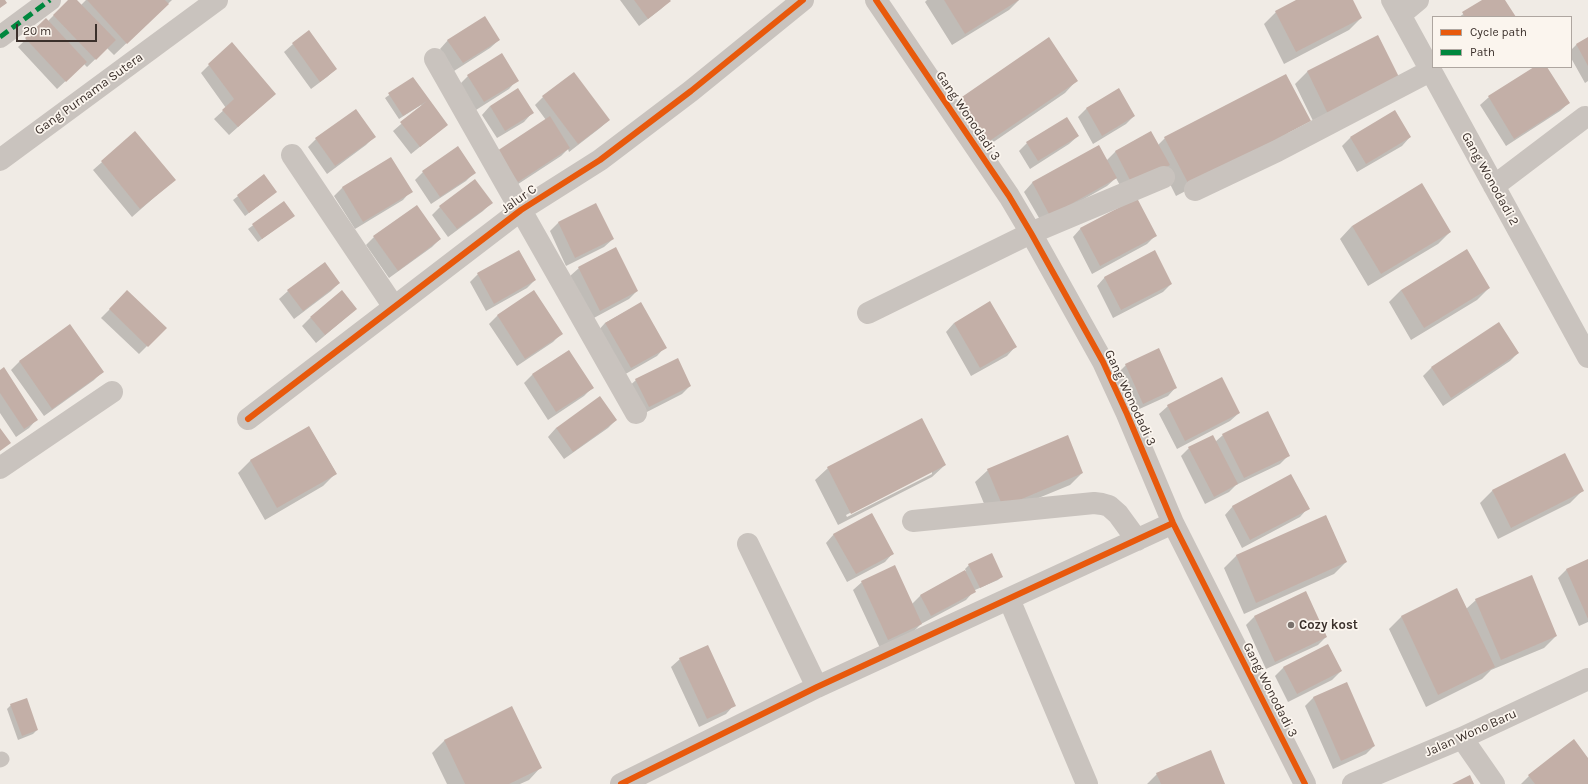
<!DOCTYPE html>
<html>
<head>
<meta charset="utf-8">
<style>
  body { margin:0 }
  #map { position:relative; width:1588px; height:784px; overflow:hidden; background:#f0ebe5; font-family:Karla,sans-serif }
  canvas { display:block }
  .legend { position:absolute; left:1432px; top:16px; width:140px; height:52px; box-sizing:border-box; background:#fbf5ee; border:1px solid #aea6a0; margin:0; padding:5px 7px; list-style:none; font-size:12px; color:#3b302b }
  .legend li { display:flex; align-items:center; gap:8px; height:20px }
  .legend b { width:20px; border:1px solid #aea6a0 }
  .scale { position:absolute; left:16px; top:24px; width:81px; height:18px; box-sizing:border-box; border:2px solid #3b302b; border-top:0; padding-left:5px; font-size:12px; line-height:14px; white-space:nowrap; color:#3b302b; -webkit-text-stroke:3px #fbf5ee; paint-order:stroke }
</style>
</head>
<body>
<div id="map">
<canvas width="1588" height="784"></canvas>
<ul class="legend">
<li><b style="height:5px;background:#e8590c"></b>Cycle path</li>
<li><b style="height:5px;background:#00873e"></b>Path</li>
</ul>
<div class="scale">20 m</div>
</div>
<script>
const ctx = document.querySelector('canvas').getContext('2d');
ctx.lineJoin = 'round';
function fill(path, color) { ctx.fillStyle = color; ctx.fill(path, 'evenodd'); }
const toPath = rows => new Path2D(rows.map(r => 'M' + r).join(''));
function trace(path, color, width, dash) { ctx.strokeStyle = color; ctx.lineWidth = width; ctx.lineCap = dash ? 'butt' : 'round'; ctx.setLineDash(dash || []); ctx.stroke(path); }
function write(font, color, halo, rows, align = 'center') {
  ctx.font = font + ' Karla,sans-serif'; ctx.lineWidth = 3.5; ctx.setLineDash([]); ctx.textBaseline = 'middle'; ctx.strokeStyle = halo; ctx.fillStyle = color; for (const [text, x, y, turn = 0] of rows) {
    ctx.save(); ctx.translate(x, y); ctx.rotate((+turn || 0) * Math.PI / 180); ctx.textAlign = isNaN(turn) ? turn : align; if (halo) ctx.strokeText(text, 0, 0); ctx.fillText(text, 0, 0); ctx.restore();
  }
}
const shadow = toPath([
  [69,0,76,0,81,5,86,0,172,0,114,55,107,48,87,67,84,64,57,89,18,47,46,20,48,21],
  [620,0,669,0,669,1,661,9,639,26],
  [927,0,1019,0,1009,10,952,45,925,2],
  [1298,0,1352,0,1361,18,1349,30,1284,64,1264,24,1276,12],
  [1484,0,1504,0,1515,17,1459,17],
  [1378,36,1398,77,1315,125,1295,84,1307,72],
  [1588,38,1588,81,1585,83,1571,58,1571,50,1576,45],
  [448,40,499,40,490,48,454,71,440,49],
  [293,44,336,69,327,77,311,89,284,52],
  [209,65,275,94,229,135,214,119,226,108,201,73],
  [1536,67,1546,67,1569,103,1560,111,1506,146,1480,105,1489,97],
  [574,74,609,120,600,128,569,152,568,149,561,156,509,190,490,160,546,120,535,105,543,97],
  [468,76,517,80,509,89,476,110,460,84],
  [413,78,447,125,411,154,393,131,422,106,421,105,399,119,385,98],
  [1077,80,1065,93,976,154,948,112,960,100],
  [1119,90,1134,116,1126,124,1093,144,1078,117,1086,109],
  [490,106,532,113,524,122,497,138,482,115],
  [1151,132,1158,145,1165,138,1297,133,1176,196,1163,170,1124,193,1116,178,1107,186,1042,223,1024,192,1032,183,1098,147,1106,161,1115,152],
  [135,133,174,180,132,217,93,170],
  [1078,136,1069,144,1030,169,1019,151,1027,143],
  [374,137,366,145,327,174,308,147,316,139],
  [1410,137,1402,146,1357,172,1342,146,1350,138],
  [423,172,474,173,466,181,431,204,415,180],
  [264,176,272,195,245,216,233,200],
  [343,187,411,191,403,200,355,229,334,196],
  [284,202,289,219,258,242,248,229],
  [491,203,483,211,448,237,432,215,440,207],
  [596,205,613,239,604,247,566,266,550,231,558,223],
  [1352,226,1450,232,1438,244,1368,286,1340,239],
  [1081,228,1155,236,1147,244,1092,274,1073,237],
  [374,237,440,239,432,247,389,278,366,245],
  [325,263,339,283,331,291,294,319,279,299,288,291],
  [579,268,637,291,629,299,592,319,570,276],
  [478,274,535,280,527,288,486,311,470,282],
  [1105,277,1171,284,1163,292,1113,318,1097,286],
  [1489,288,1477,300,1411,340,1389,302,1401,290],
  [127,292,165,328,139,354,101,318],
  [534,292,561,334,553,342,517,366,489,324,497,316],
  [641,303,665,347,657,356,622,376,597,332,605,323],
  [356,309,316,343,302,326,310,318],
  [954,323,1015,347,1007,356,971,376,946,332],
  [1499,323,1518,353,1510,361,1443,406,1423,376,1431,368],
  [69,326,102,372,94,380,44,416,11,370,19,362],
  [569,351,592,388,584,396,548,420,524,383,532,375],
  [1126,365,1176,387,1168,396,1135,411,1118,373],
  [0,371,37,419,29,428,16,437,0,413],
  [636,380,690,386,682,394,641,415,627,388],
  [1168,406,1239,413,1230,421,1177,449,1159,414],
  [616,420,608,428,564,459,548,437,556,428],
  [309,427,336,473,323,486,265,520,238,473,250,461],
  [1223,435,1288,456,1280,464,1236,485,1229,492,1205,504,1181,456,1189,448,1215,442],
  [1565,454,1582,491,1570,503,1498,539,1480,503,1492,491],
  [945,465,932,477,838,525,815,480,828,468],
  [932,471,932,474,847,517,846,515],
  [988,470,1082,473,1070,485,990,518,975,482],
  [1233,506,1308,508,1300,517,1242,548,1225,515],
  [1326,516,1346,562,1334,574,1244,614,1224,568,1236,556],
  [834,534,893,553,885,562,847,582,826,543],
  [1588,560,1588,622,1579,626,1558,578,1566,570],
  [969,565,1002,576,998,580,975,590,966,600,921,624,913,632,880,648,853,590,862,582,912,604,920,596,966,571,965,569],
  [1457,590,1466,609,1476,600,1556,636,1544,648,1491,670,1482,679,1426,707,1389,629,1401,617],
  [1254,617,1326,637,1318,645,1266,669,1246,625],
  [1328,645,1341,671,1332,680,1288,702,1275,676,1283,668],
  [680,659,734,705,726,714,699,727,671,667],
  [1346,683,1374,746,1366,754,1333,769,1305,706,1313,698],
  [11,705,37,730,33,734,18,740,7,709],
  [511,708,541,767,529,780,520,784,447,784,432,753,444,741],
  [1588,759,1588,784,1521,784,1529,776],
  [1157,774,1224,784,1147,784]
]);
const building = toPath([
  [0,0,5,0,7,3,0,8],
  [68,0,77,0,116,40,96,60,53,15],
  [87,0,165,0,169,4,127,44],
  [634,0,670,0,671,1,648,19],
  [944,0,1019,0,965,34],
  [1296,0,1353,0,1362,18,1296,52,1275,11],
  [1482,0,1505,0,1516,17,1465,17,1462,12],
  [485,16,500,40,463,63,447,40],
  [46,18,87,62,66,82,25,38],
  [309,30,337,69,320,82,292,43],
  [1378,35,1399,77,1328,114,1307,71],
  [1049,37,1078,81,988,142,959,99],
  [1588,37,1588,66,1576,44],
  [232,42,276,94,238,127,222,110,234,99,208,64],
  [502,53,519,81,484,102,467,75],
  [1534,67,1547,67,1570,103,1514,139,1488,96],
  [574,72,610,120,578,144,542,96],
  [1286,74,1311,121,1189,185,1164,137],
  [413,77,448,125,420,147,400,122,427,101,403,116,388,93],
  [518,88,534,113,505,131,490,106],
  [1119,88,1135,116,1102,136,1086,108],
  [356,109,376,137,335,166,315,138],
  [1395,110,1411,137,1366,164,1350,137],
  [550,116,570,148,518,182,497,151],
  [1067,117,1079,136,1038,161,1026,142],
  [135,131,176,180,140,209,101,161],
  [1151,131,1170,165,1133,186,1115,151],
  [1099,145,1117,178,1050,216,1032,182],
  [458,146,476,173,440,197,422,171],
  [391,157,413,192,363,222,342,187],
  [264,174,277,192,249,213,237,195],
  [475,179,493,203,457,229,439,206],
  [1422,183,1451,232,1381,274,1352,226],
  [1137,198,1157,236,1100,266,1080,228],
  [284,201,295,216,262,239,252,224],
  [596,203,614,239,575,258,558,222],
  [417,205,441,239,398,271,373,236],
  [616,247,638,291,600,311,578,267],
  [1467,249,1490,288,1424,328,1401,290],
  [519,250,536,280,494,304,477,273],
  [1155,250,1172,284,1121,310,1104,277],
  [325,262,340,283,303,311,287,290],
  [127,290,167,328,148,347,109,309],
  [342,290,357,309,325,335,310,317],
  [534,290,563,334,525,359,497,315],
  [990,301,1017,347,980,368,954,323],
  [641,302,667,348,631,368,605,323],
  [1499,322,1519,353,1451,398,1431,367],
  [70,324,104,372,52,409,19,361],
  [1159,348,1177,388,1143,404,1125,364],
  [569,350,594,388,556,412,532,374],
  [678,358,691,386,649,407,635,379],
  [4,367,38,420,24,429,0,393,0,370],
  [1222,377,1240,413,1185,441,1167,405],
  [600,396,617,420,573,452,556,428],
  [1268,411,1290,456,1244,478,1222,434],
  [922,418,946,465,851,514,827,467],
  [309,426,337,474,277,508,250,460],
  [0,428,11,443,0,451],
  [1068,435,1083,473,1003,507,987,469],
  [1213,435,1238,484,1214,497,1188,447],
  [1565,453,1584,491,1511,528,1492,490],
  [1291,474,1310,509,1250,540,1232,506],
  [872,513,894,554,856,574,833,534],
  [1326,515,1347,562,1256,603,1236,555],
  [992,553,1003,577,980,588,968,564],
  [1588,559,1588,619,1566,569],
  [895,565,922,624,888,640,861,581],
  [965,570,976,592,931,616,920,595],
  [1532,575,1557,636,1501,660,1475,599],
  [1457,588,1495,667,1438,695,1401,616],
  [1306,591,1327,637,1275,662,1254,616],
  [1328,644,1342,671,1297,694,1283,667],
  [708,645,736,706,707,719,679,658],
  [1347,682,1375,746,1341,761,1313,697],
  [27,698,38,730,22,736,10,704],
  [512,706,542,768,509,784,465,784,444,740],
  [1574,739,1588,758,1588,784,1535,784,1528,775],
  [1211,750,1225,784,1161,784,1156,773],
  [1470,775,1474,784,1452,784]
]);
const service = toPath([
  [0,760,2,759]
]);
const minor = toPath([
  [876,0,1009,196,1031,233,1103,362,1127,414,1173,523,1305,784],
  [1392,0,1588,357],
  [1400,15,1418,0],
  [0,37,50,0],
  [435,59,636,413],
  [292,155,394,307],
  [0,160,217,0],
  [1494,186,1585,117],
  [1195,190,1277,151,1430,71],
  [868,313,1031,233,1164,177],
  [248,419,521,210,600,160,691,91,803,0],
  [0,468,112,392],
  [913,521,1094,503,1102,504,1109,506,1118,514,1137,540],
  [748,544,817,687],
  [1009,599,1087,784],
  [1462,738,1494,784],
  [621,784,817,687,1173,523],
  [1353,784,1462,738,1588,679]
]);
const quiet = toPath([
  [0,37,50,0]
]);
const cycleway = toPath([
  [876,0,1009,196,1031,233,1103,362,1127,414,1173,523,1305,784],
  [248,419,521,210,600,160,691,91,803,0],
  [621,784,817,687,1173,523]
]);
const markers = [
  [1291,625,4,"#7a716c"]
];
const streetNames = [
  ["Gang Purnama Sutera",89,94,-36],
  ["Gang Wonodadi 3",968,116,56],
  ["Gang Wonodadi 2",1490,179,61],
  ["Jalur C",519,199,-35],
  ["Gang Wonodadi 3",1130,398,65],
  ["Gang Wonodadi 3",1270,690,63],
  ["Jalan Wono Baru",1471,733,-24]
];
const poiNames = [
  ["Cozy kost",1299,625]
];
fill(shadow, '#0003');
fill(building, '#c3afa7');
trace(service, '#c9c3be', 15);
trace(minor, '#c9c3be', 22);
trace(quiet, '#00873e', 5, [10, 5]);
trace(cycleway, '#e8590c', 6);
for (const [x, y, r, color] of markers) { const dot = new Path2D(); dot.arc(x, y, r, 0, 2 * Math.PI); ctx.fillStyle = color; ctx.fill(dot); trace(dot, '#fbf5ee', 1.5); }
write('13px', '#3b302b', '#fbf5ee', streetNames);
write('bold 13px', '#3b302b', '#fbf5ee', poiNames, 'left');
</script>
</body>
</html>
